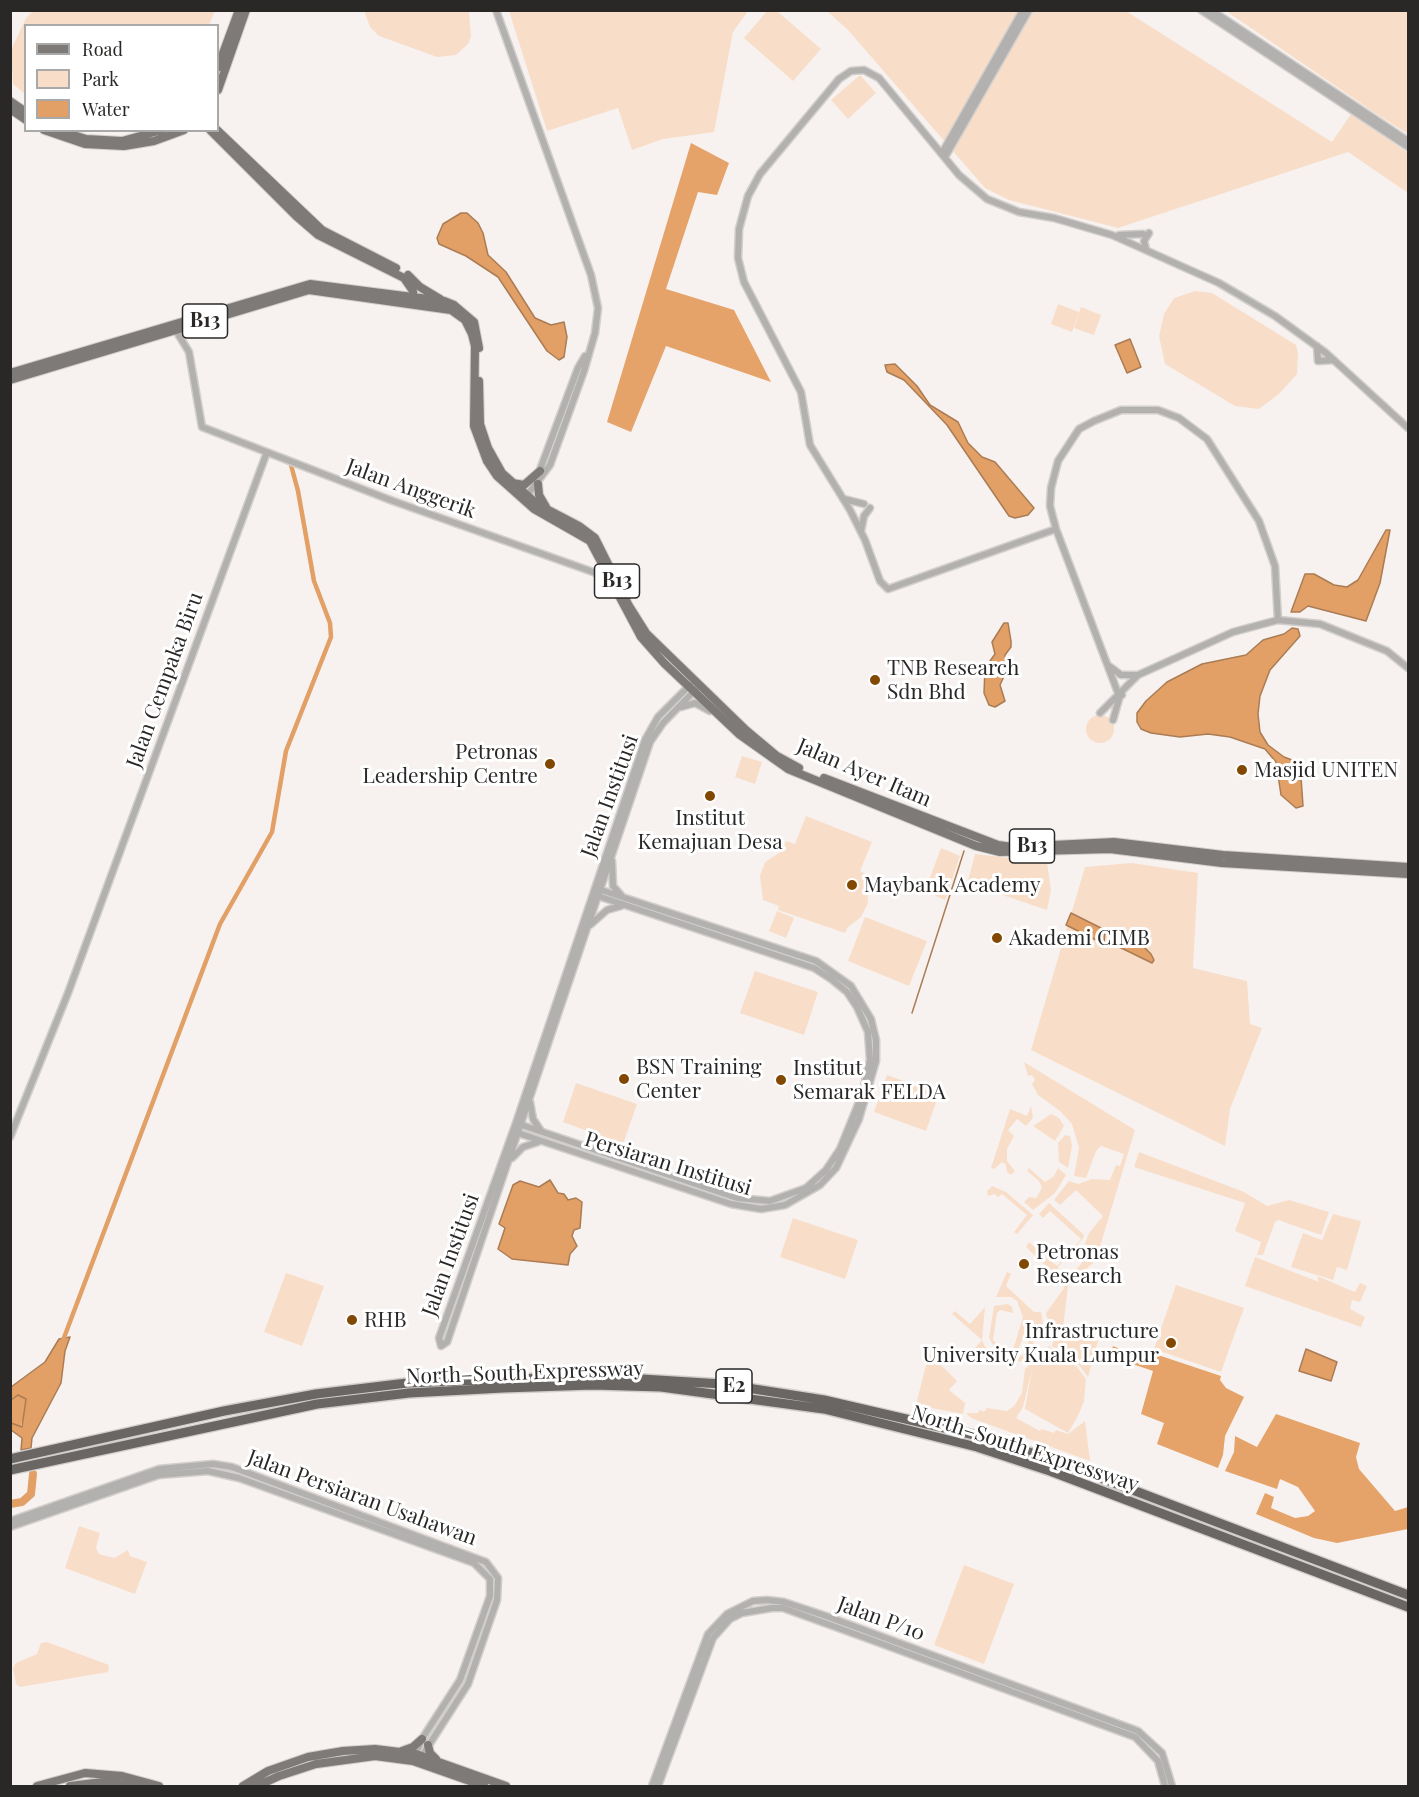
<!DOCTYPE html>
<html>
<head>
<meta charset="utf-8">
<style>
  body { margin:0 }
  #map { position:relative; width:1419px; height:1797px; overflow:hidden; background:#f7f2ef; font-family:"Playfair Display",serif }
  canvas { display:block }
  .frame { position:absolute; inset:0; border:12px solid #2a2827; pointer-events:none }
  .legend { position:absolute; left:24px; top:24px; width:195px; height:108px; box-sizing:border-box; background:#fff; border:2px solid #aaa9a9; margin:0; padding:8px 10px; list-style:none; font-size:18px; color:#2a2827 }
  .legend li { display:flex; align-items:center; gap:12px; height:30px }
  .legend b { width:30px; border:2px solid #aaa9a9 }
</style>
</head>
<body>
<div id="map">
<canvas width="1419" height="1797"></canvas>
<div class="frame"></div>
<ul class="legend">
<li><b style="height:8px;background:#7d7a77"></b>Road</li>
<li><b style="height:16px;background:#f8dec9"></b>Park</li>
<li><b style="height:16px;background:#e2a067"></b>Water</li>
</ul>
</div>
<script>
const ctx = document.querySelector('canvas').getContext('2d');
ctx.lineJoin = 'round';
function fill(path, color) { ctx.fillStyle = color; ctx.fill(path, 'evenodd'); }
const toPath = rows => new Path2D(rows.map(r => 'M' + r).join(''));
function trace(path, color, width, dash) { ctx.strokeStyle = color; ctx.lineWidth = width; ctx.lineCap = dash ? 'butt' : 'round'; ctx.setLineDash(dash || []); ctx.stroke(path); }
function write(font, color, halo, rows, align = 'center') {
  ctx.font = font + ' "Playfair Display",serif'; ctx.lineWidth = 6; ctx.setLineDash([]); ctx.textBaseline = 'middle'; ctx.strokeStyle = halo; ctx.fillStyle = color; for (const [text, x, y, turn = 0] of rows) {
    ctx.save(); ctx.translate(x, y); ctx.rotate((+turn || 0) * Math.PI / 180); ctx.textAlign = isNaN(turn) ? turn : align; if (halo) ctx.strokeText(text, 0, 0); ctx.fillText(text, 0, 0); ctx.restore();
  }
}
const green = toPath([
  [33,11,33,10,215,11,209,25,26,26,25,94,13,84,11,50,26,18],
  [364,11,469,11,471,37,468,44,456,55,437,57,379,36,370,27],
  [509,11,509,10,748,11,733,32,714,132,663,139,632,150,618,108,547,131],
  [767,11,777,11,821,49,793,81,744,38],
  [827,11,1126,11,1332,142,1351,114,1408,153,1408,193,1348,152,1118,228,1009,200,985,188,848,30],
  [1226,11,1408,11,1408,134,1375,113],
  [860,75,876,93,848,119,831,100],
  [1195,291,1212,293,1296,345,1298,353,1297,374,1279,394,1259,409,1235,406,1165,364,1159,336,1164,314,1174,298],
  [1058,304,1079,312,1072,332,1051,324],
  [1081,307,1101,315,1094,335,1074,328],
  '1086 729a14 14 0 1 1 28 0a14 14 0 1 1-28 0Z',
  [742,756,762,762,755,784,735,777],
  [806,816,872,842,860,871,866,874,868,903,861,917,848,927,845,933,778,910,779,906,763,900,760,876,765,862,782,851,786,841,795,844],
  [941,848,960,856,945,900,925,891],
  [975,854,1047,862,1051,890,1047,910,985,889,966,889],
  [1132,863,1198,873,1193,968,1247,981,1250,1024,1262,1028,1230,1109,1225,1146,1031,1050,1085,867],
  [777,911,794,918,786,938,769,931],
  [865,917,927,941,909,986,848,961],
  [755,971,818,992,804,1035,740,1013],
  [1024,1062,1135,1130,1096,1260,1068,1286,1063,1328,1052,1339,1046,1313,1064,1288,1061,1276,1063,1273,1068,1278,1092,1252,1085,1244,1089,1233,1103,1216,1076,1190,1060,1205,1054,1200,1069,1181,1078,1184,1092,1179,1110,1180,1116,1165,1120,1166,1124,1154,1101,1146,1096,1151,1086,1178,1074,1176,1079,1148,1072,1124,1060,1111,1038,1095,1032,1084,1035,1080,1032,1075,1028,1076],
  [887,1075,939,1094,926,1131,874,1112],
  [576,1083,637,1104,623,1144,563,1122],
  [1031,1106,1033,1118,1026,1126,1017,1119,1008,1130,1014,1136,1007,1149,1007,1161,1015,1171,1011,1175,1007,1172,1006,1165,1002,1162,994,1169,991,1168,1010,1109,1027,1116],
  [1051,1114,1059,1118,1064,1126,1055,1141,1033,1126],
  [1065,1135,1070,1136,1072,1146,1068,1168,1059,1162,1058,1143],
  [1139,1152,1244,1192,1267,1206,1289,1200,1329,1212,1321,1235,1278,1220,1275,1222,1263,1255,1257,1255,1261,1242,1235,1231,1245,1203,1134,1167],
  [1029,1168,1045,1182,1054,1176,1058,1168,1066,1175,1055,1193,1033,1210,1024,1202,1029,1197,1036,1198,1042,1188,1039,1181,1027,1171],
  [992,1186,1006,1192,1033,1215,1017,1234,1014,1232,1027,1215,1002,1194,998,1197,994,1194,988,1196,987,1191],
  [1049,1203,1083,1234,1084,1237,1058,1267,1058,1277,1026,1247,1029,1242,1057,1266,1081,1239,1050,1211,1043,1218,1039,1214],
  [1333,1214,1361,1221,1347,1270,1337,1267,1333,1280,1291,1267,1303,1233,1322,1240],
  [793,1218,858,1240,845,1279,780,1257],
  [1255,1257,1319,1282,1317,1276,1355,1292,1360,1283,1367,1286,1360,1302,1352,1300,1350,1309,1365,1317,1361,1327,1245,1286],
  [1007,1272,1011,1274,1006,1286,1034,1312,1041,1312,1043,1325,1024,1334,1018,1351,1013,1350,1023,1317,1017,1301,1011,1297,996,1297],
  [286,1273,324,1286,302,1346,264,1332],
  [1176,1285,1244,1308,1221,1372,1154,1349],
  [1008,1304,1012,1307,1013,1313,1000,1310,997,1313,993,1340,1003,1351,1017,1358,1023,1355,1031,1336,1037,1353,1023,1362,1001,1358,989,1338,994,1306],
  [985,1307,982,1340,989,1355,988,1357,975,1348,982,1340,952,1314,955,1311,970,1324],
  [1061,1331,1098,1341,1088,1377,1079,1365,1052,1346,1054,1339],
  [1049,1346,1077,1367,1086,1379,1084,1401,1078,1416,1068,1433,1025,1409,1032,1369,1023,1407,1016,1418,1040,1431,1042,1429,1054,1433,1056,1430,1068,1434,1085,1421,1090,1461,971,1418,966,1413,978,1413,980,1410,984,1412,987,1408,1007,1411,1014,1406,1022,1393,1025,1369],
  [929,1353,957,1381,949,1390,965,1403,963,1414,916,1405],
  [79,1526,100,1533,96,1548,99,1554,114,1558,128,1550,130,1556,147,1562,135,1594,65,1568],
  [964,1565,1014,1584,984,1664,934,1645],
  [47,1642,109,1665,108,1672,20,1687,16,1684,13,1668,16,1663,37,1654,41,1643]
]);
const forest = toPath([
  [691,143,729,163,717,195,698,192,666,289,734,310,771,382,666,346,631,432,607,422],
  [1113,1346,1143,1359,1152,1353,1221,1376,1220,1380,1226,1388,1244,1397,1225,1436,1223,1455,1218,1468,1157,1444,1164,1423,1141,1414,1153,1371,1121,1360,1111,1352],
  [18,1395,26,1399,27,1407,20,1428,11,1423,10,1400],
  [1276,1414,1360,1443,1356,1457,1359,1469,1395,1511,1408,1507,1408,1529,1337,1543,1314,1538,1256,1514,1265,1493,1274,1497,1271,1508,1295,1518,1308,1516,1315,1511,1298,1487,1280,1479,1277,1489,1225,1471,1234,1452,1235,1436,1257,1447]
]);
const water = toPath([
  [461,213,467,213,478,223,483,233,488,255,506,272,535,318,551,325,564,322,567,337,564,357,559,360,547,351,498,277,466,256,439,244,437,238,443,224,461,213],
  [1130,339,1141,367,1127,373,1115,345,1130,339],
  [895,364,917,386,930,405,958,422,968,443,982,457,995,462,1034,508,1028,515,1015,518,1009,516,947,425,904,380,887,372,885,365,895,364],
  [1386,530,1390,530,1380,583,1366,621,1308,606,1300,612,1291,612,1305,574,1314,574,1334,585,1347,587,1358,580,1386,530],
  [1004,623,1008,623,1011,641,1011,647,1005,655,1006,672,1000,685,1005,701,995,707,989,705,984,693,985,668,995,654,992,642,1004,623],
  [1292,628,1298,629,1300,636,1270,670,1260,696,1258,714,1260,732,1268,745,1284,757,1300,763,1303,806,1296,808,1281,795,1276,762,1265,749,1230,737,1208,734,1180,737,1151,733,1141,729,1137,722,1137,713,1146,701,1167,682,1202,664,1246,655,1263,640,1284,634,1292,628],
  [1071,913,1105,930,1104,944,1066,925,1071,913],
  [1114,930,1136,939,1151,954,1154,960,1152,963,1109,942,1111,931,1114,930],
  [550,1180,558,1193,564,1194,568,1200,576,1198,582,1202,580,1228,574,1230,572,1236,577,1246,570,1254,568,1265,512,1259,498,1249,505,1228,499,1224,513,1185,520,1181,539,1187,550,1180],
  [70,1337,65,1351,61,1383,32,1438,31,1448,21,1450,22,1438,11,1430,11,1423,22,1427,26,1399,18,1395,11,1400,11,1387,45,1362,59,1339,70,1337],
  [1306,1349,1337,1362,1331,1381,1299,1371,1306,1349]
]);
const stream = toPath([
  [912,1013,964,851]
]);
const canal = toPath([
  [62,1343,220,924,272,832,286,751,331,637,330,623,314,581,298,491,291,465]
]);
const river = toPath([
  [10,1504,22,1502,31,1494,33,1474]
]);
const minor = toPath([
  [496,10,591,275,598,308,595,333,584,371,550,465,525,498],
  [1201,10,1408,147],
  [1211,10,1408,141],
  [942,153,1023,10],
  [945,157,1029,10],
  [1119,235,1143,234],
  [1146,249,1144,241,1149,233],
  [178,334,189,352,202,427,393,501,610,578],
  [1317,346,1318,361,1334,360],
  [538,475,578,368,585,356],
  [844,499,864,504],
  [1056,529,888,589,880,581,865,540,850,510,810,445,801,392,744,282,738,258,739,229,748,196,760,174,839,79,851,71,864,70,879,78,959,175,987,199,1019,212,1054,218,1112,235,1219,283,1275,316,1326,353,1408,428],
  [861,531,864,516,870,508],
  [1109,666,1121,675,1138,675],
  [690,685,658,717,645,740,516,1123,439,1338,441,1346,447,1342,650,742,663,723,697,688],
  [1122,695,1118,693,1056,529,1050,506,1051,488,1058,461,1079,429,1094,421,1121,410,1158,410,1179,418,1207,439,1259,521,1275,566,1278,620],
  [681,707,695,703,710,711],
  [1100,713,1138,675,1233,632,1278,620,1320,624,1387,651,1408,668],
  [1113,720,1121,692],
  [612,861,613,886,621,895],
  [590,925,607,910,621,906],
  [530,1102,533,1119,541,1131],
  [519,1124,737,1198,770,1201,806,1188,826,1170,840,1149,862,1095,870,1060,868,1032,857,1007,847,992,831,979,814,968,595,895],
  [515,1132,731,1204,761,1209,785,1205,820,1185,836,1168,859,1119,876,1061,876,1040,871,1019,851,986,816,961,598,889],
  [10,1137,68,993,267,452],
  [512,1158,523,1147,538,1142],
  [10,1521,159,1469,213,1464,232,1467,486,1562,498,1578,497,1600,468,1684,420,1759],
  [10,1527,159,1475,208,1471,239,1478,474,1563,490,1579,490,1596,460,1680,422,1739,414,1758],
  [652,1786,708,1634,727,1614,753,1601,767,1600,784,1602,826,1616,1138,1731,1162,1753,1172,1786],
  [658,1786,713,1638,730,1619,742,1613,772,1608,783,1608,866,1638,1135,1737,1158,1761,1165,1786]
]);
const major = toPath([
  [218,67,239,10],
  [218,90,246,10],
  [10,101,26,112],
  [10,109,26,120],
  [44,130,85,144,124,146,154,141,184,130],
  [58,130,86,139,122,141,162,130],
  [210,130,296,216,318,235,404,278,413,291,414,302],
  [217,130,322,230,396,268],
  [408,275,420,287,440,299],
  [10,373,310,284,444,301,454,305,474,322,479,348],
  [10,380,309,290,451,310,465,320,472,334,475,346,474,426,487,461,497,476,534,509,590,541,641,637,664,663,740,735,788,769,976,846,1000,852,1110,849,1222,863,1408,874],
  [479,381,480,424,488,448,502,473,537,504,579,526,595,538,629,606,646,633,746,730,777,756,799,768],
  [512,483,524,485,540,471],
  [538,484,539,495,546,507],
  [824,778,998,845,1012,847,1114,842,1223,855,1408,867],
  [428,1745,430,1753,436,1759],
  [402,1751,413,1747,422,1739],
  [37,1786,85,1773,122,1776,159,1786],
  [70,1786,103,1782,137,1786],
  [243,1786,268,1771,308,1757,343,1751,375,1749,416,1754,506,1786],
  [257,1786,279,1776,316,1764,375,1756,413,1761,484,1786]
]);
const highway = toPath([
  [10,1459,224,1411,316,1394,407,1383,594,1376,722,1384,824,1400,979,1436,1054,1460,1408,1595],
  [10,1470,317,1404,409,1393,503,1388,593,1385,661,1387,824,1409,977,1447,1050,1471,1408,1607]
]);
const markers = [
  [875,680,6,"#824700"],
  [550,764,6,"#824700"],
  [1242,770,6,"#824700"],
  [710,796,6,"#824700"],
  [852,885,6,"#824700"],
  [997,938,6,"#824700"],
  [624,1079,6,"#824700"],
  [781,1080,6,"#824700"],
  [1024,1264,6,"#824700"],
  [352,1320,6,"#824700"],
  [1171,1343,6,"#824700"]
];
const shields = [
  [205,321,45],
  [617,581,45],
  [1032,846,45],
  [734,1386,36]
];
const shieldNames = [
  ["B13",205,321],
  ["B13",617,581],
  ["B13",1032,846],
  ["E2",734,1386]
];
const streetNames = [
  ["Jalan Anggerik",411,489,20],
  ["Jalan Cempaka Biru",165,680,-70],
  ["Jalan Ayer Itam",864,773,23],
  ["Jalan Institusi",610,796,-70],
  ["Persiaran Institusi",668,1164,17],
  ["Jalan Institusi",451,1255,-70],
  ["North–South Expressway",525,1373,-2],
  ["North–South Expressway",1025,1449,18],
  ["Jalan Persiaran Usahawan",362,1498,20],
  ["Jalan P/10",881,1619,20]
];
const poiNames = [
  ["TNB Research",887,668],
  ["Sdn Bhd",887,692],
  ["Petronas",538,752,"right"],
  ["Leadership Centre",538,776,"right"],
  ["Masjid UNITEN",1254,770],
  ["Institut",710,818,"center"],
  ["Kemajuan Desa",710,842,"center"],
  ["Maybank Academy",864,885],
  ["Akademi CIMB",1009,938],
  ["BSN Training",636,1067],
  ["Center",636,1091],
  ["Institut",793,1068],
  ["Semarak FELDA",793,1092],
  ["Petronas",1036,1252],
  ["Research",1036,1276],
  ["RHB",364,1320],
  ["Infrastructure",1159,1331,"right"],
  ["University Kuala Lumpur",1159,1355,"right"]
];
fill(green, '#f8dec9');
fill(forest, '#e5a36a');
fill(water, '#e2a067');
trace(water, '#ab7c54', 1.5);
trace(stream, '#ab7c54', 1.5);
trace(canal, '#e2a067', 4.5);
trace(river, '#e2a067', 8);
trace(minor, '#d2cecb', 9);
trace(major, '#d2cecb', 10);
trace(highway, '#d2cecb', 12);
trace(minor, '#b3b1b0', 6);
trace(major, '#7d7a77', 8);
trace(highway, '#6a6663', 9);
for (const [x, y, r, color] of markers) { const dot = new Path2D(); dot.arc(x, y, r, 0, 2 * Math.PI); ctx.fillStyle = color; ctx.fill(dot); trace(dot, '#fff', 2); }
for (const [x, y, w] of shields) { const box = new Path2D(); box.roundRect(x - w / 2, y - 17, w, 34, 4.5); ctx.fillStyle = '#fff'; ctx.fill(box); trace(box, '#2a2827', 1.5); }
write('bold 20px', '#2a2827', null, shieldNames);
write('21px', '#2a2827', '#fff', streetNames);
write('21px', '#2a2827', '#fff', poiNames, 'left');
</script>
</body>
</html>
